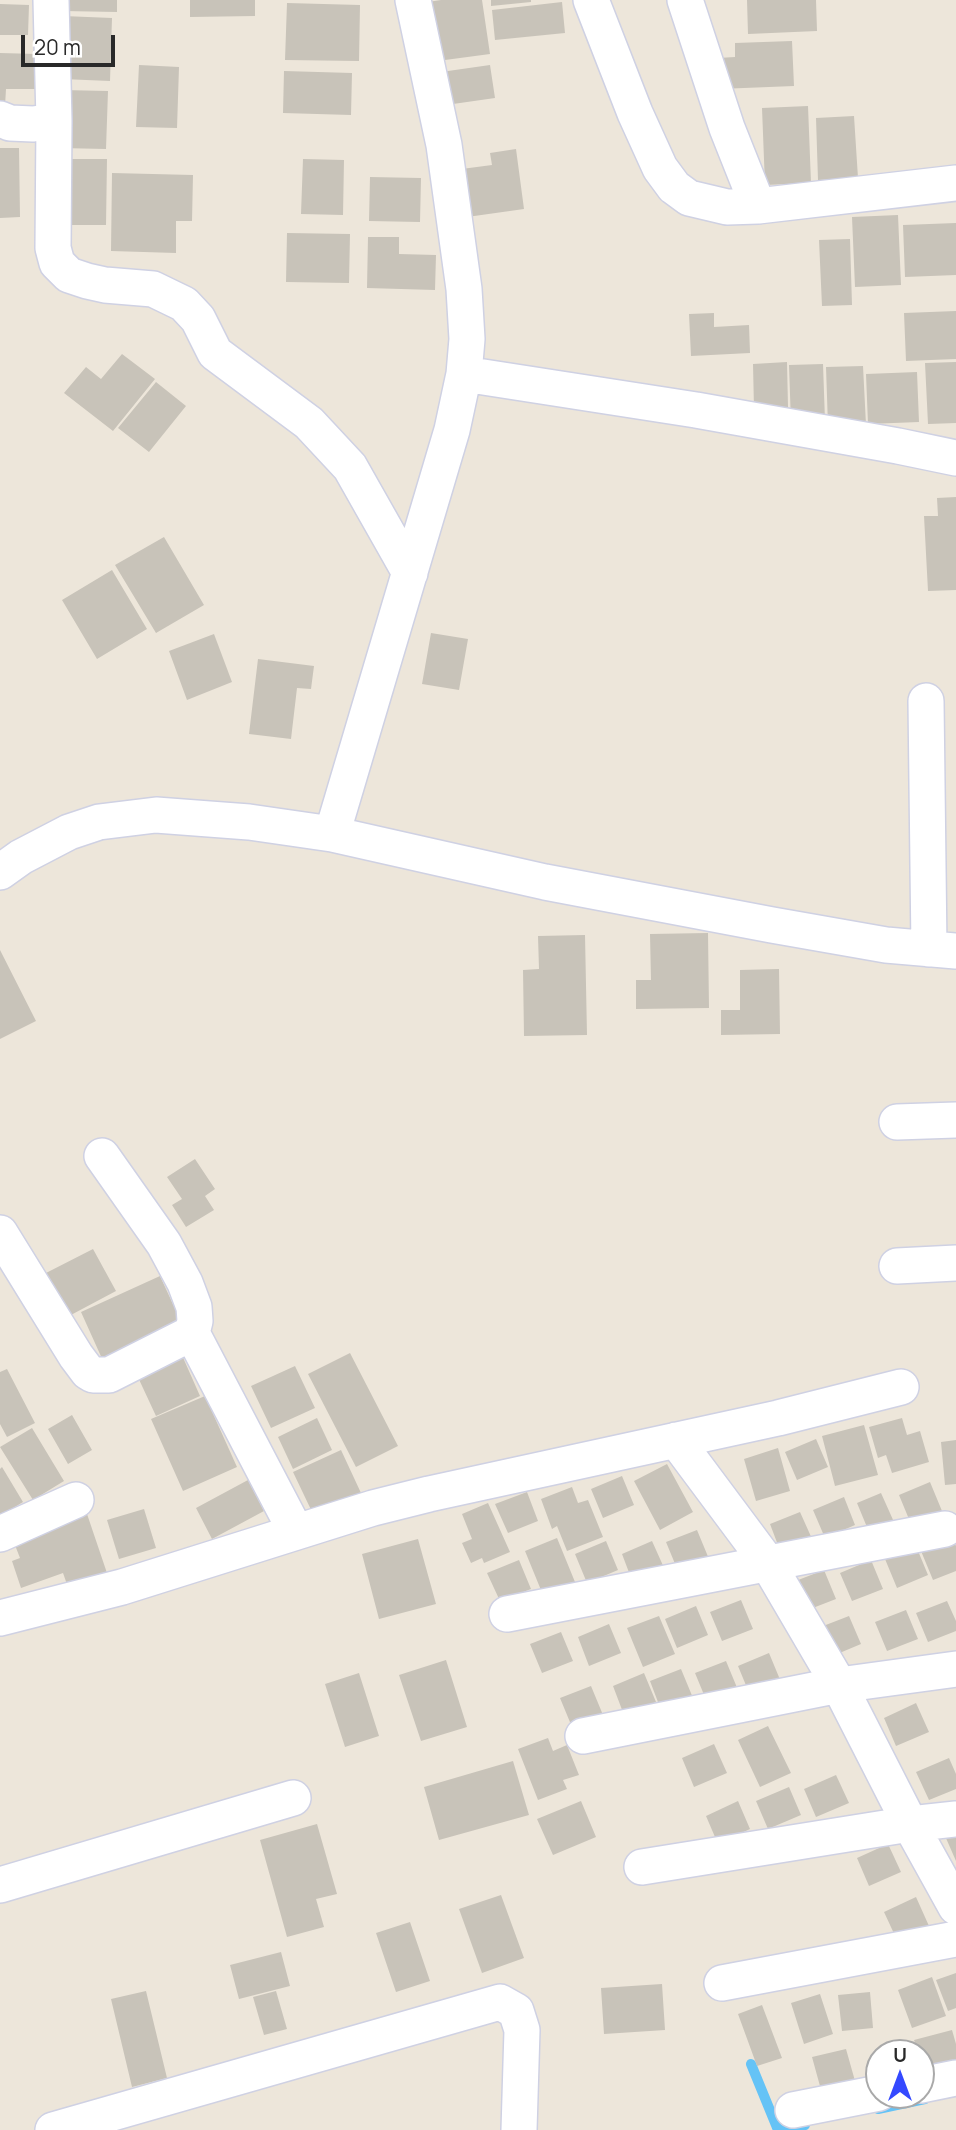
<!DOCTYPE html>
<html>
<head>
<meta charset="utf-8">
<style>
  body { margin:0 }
  #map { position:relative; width:956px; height:2130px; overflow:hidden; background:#ede6da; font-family:Manrope,sans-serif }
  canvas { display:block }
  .north { position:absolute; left:865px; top:2039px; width:70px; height:70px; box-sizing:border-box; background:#fff; border:2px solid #a9a9a9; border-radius:50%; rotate:0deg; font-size:19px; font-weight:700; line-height:28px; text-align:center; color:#292929 }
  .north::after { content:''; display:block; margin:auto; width:24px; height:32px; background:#3449ff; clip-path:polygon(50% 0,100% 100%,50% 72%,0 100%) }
  .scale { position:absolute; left:21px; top:35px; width:94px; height:32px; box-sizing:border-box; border:4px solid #292929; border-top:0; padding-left:9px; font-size:21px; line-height:24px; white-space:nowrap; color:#292929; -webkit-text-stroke:5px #fff; paint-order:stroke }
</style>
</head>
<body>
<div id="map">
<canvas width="956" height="2130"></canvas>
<div class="north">U</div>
<div class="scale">20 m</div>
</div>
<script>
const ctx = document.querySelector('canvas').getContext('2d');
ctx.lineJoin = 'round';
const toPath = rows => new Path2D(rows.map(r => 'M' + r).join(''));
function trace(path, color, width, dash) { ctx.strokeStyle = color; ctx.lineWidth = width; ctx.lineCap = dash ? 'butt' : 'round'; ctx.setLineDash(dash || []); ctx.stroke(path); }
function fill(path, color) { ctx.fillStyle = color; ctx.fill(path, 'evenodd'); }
const stream = toPath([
  [751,2064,778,2130],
  [878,2109,925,2099],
  [782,2130,805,2125]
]);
const building = toPath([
  [64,0,117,0,117,12,63,11],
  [190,0,255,0,255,16,190,17],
  [441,0,482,0,490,54,430,62,421,3],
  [491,0,531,0,531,2,491,6],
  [747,0,816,0,817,31,748,34],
  [562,2,565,33,495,40,492,10],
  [287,3,360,5,359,61,285,60],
  [0,4,29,5,28,35,0,35],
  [63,16,112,18,110,81,62,79],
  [792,41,794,86,719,89,718,58,735,57,735,43],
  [0,53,37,54,36,89,6,89,5,106,0,105],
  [139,65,179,67,177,128,136,127],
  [490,65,495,98,439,106,434,73],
  [284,71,352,73,351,115,283,113],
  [62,90,108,91,106,149,60,148],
  [808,106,811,183,765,185,762,108],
  [854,116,858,178,818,180,816,118],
  [0,148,19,148,20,217,0,218],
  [516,149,524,209,460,218,454,170,492,165,490,153],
  [63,159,107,159,106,225,62,225],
  [303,159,344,160,343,215,301,214],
  [112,173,193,175,192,221,176,221,176,253,111,251],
  [370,177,421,178,420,222,369,221],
  [898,215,901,285,855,287,852,217],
  [956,223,956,275,905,277,903,225],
  [287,233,350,234,349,283,286,282],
  [368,237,399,237,399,254,436,255,435,290,367,288],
  [850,239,852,305,822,306,819,240],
  [956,311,956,359,906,361,904,313],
  [714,313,714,327,749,325,750,353,691,356,689,314],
  [122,354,155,379,113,431,64,393,86,367,101,379],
  [787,362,788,407,754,409,753,364],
  [956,362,956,423,928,424,925,363],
  [823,364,825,421,791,423,789,365],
  [863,366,866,425,828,426,826,367],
  [917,372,919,422,868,424,866,374],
  [156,382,186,406,149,452,118,428],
  [956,497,956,590,928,591,924,516,938,516,937,498],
  [164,537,204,605,156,633,115,565],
  [112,570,147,629,97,659,62,600],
  [431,633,468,639,459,690,422,684],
  [214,634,232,682,187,700,169,651],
  [258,659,314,666,311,689,297,688,291,739,249,734],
  [708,933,709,1008,636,1009,636,980,651,980,650,934],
  [585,935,587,1035,524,1036,523,970,539,969,538,936],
  [0,950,36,1021,0,1039],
  [779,969,780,1034,721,1035,721,1010,740,1010,740,970],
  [195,1159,215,1189,205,1196,214,1210,186,1227,172,1205,182,1199,167,1177],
  [93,1249,116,1291,69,1316,46,1273],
  [160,1276,183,1326,104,1363,81,1312],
  [181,1353,200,1396,156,1416,136,1373],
  [350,1353,398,1446,356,1467,308,1374],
  [295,1366,315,1408,271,1428,251,1386],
  [7,1369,35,1423,7,1437,0,1424,0,1372],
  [205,1396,237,1467,183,1491,151,1419],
  [72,1415,92,1450,68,1464,48,1429],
  [317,1418,332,1450,293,1469,278,1437],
  [902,1418,907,1435,920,1431,929,1462,892,1473,886,1455,878,1458,869,1427],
  [864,1425,878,1475,835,1486,822,1436],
  [32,1428,64,1481,33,1500,0,1447],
  [816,1439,828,1467,797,1480,785,1452],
  [956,1440,956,1484,945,1485,941,1442],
  [778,1448,790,1491,756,1501,744,1459],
  [341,1450,361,1493,314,1516,293,1472],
  [667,1464,693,1512,660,1530,634,1481],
  [2,1467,23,1502,0,1516,0,1469],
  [622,1476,634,1505,603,1518,591,1489],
  [248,1480,264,1511,212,1539,196,1508],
  [930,1482,942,1511,911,1524,899,1495],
  [572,1487,578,1503,588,1500,603,1537,567,1551,557,1526,552,1529,541,1499],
  [527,1492,538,1521,508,1533,495,1504],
  [881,1493,894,1522,869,1532,857,1503],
  [844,1497,855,1525,825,1538,813,1510],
  [488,1503,510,1552,484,1563,482,1558,471,1563,462,1543,472,1539,462,1514],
  [144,1509,156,1548,119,1559,107,1520],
  [800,1512,813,1541,781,1553,770,1524],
  [87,1514,108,1576,69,1590,63,1573,21,1588,12,1561,20,1558,13,1540],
  [697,1530,709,1559,678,1571,666,1542],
  [557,1538,575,1582,543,1595,525,1551],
  [952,1538,956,1546,956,1571,933,1580,921,1551],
  [418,1539,436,1604,379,1619,362,1554],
  [606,1541,618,1570,587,1583,575,1554],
  [652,1541,665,1570,633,1583,622,1554],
  [916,1546,928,1575,897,1588,885,1559],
  [519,1560,531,1589,500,1601,487,1573],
  [871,1560,883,1589,852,1601,840,1573],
  [824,1570,836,1599,805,1611,793,1582],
  [741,1600,753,1629,722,1641,710,1612],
  [947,1601,956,1621,956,1631,928,1642,916,1613],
  [696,1606,708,1635,677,1648,665,1619],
  [906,1610,918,1639,887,1651,875,1622],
  [659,1616,675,1654,643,1667,627,1628],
  [849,1616,861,1644,830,1657,818,1628],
  [609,1624,621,1653,589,1666,578,1637],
  [561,1632,573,1661,542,1673,530,1644],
  [769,1653,781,1682,750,1695,738,1666],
  [446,1660,467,1727,421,1741,399,1675],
  [726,1661,738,1690,707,1702,695,1673],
  [681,1669,693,1698,661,1710,650,1681],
  [359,1673,379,1736,345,1747,325,1684],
  [644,1673,656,1702,624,1715,613,1686],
  [591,1686,603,1715,572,1727,560,1698],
  [916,1703,929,1732,896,1746,884,1718],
  [768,1726,791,1773,760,1787,738,1740],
  [548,1738,553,1751,567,1745,579,1775,563,1780,567,1789,538,1800,518,1749],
  [714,1744,727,1773,694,1787,682,1758],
  [949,1758,956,1774,956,1789,929,1800,916,1772],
  [513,1761,529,1815,439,1840,424,1787],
  [836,1775,849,1803,816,1817,804,1789],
  [789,1787,801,1815,768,1829,756,1801],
  [581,1801,596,1837,553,1855,537,1819],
  [738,1801,750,1829,718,1844,706,1816],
  [956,1823,956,1861,942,1829],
  [317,1824,337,1894,316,1899,324,1927,287,1937,260,1840],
  [888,1844,901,1872,869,1886,857,1858],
  [501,1895,524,1958,482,1973,459,1909],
  [916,1897,929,1926,897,1940,884,1912],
  [410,1922,430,1981,396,1992,376,1933],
  [281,1952,290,1986,239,1999,230,1965],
  [956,1973,956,2008,948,2011,936,1980],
  [932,1977,946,2016,912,2028,898,1990],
  [662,1984,665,2030,604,2034,601,1988],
  [146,1991,167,2078,132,2087,111,1999],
  [276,1991,287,2029,264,2035,253,1997],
  [870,1992,873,2028,842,2031,838,1995],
  [820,1994,833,2034,804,2044,791,2003],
  [762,2005,782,2058,757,2066,738,2014],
  [952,2030,956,2044,956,2069,924,2077,921,2066,921,2053,918,2053,914,2040],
  [908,2041,911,2053,879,2053,878,2059,876,2050],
  [846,2049,857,2088,823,2097,812,2057]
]);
const minor = toPath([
  [51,0,54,121,53,248,57,263,69,275,87,281,105,285,153,289,184,304,198,319,215,353,309,423,350,467,410,573],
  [591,0,635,113,660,168,674,187,689,198,727,207,758,206,956,183],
  [685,0,727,128,758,206],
  [0,119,10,123,33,124,54,121],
  [464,374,696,410,898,446,956,458],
  [926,701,929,949],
  [332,834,452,430,464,374,467,339,464,289,444,145,413,0],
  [0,872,21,857,69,832,99,822,156,815,249,822,332,834,545,882,772,925,886,945,956,951],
  [897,1122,956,1120],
  [102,1156,164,1244,185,1283,194,1307,195,1321,192,1333,296,1532],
  [0,1233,76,1356,88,1372,93,1375,109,1375,192,1333],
  [897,1266,956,1263],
  [676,1440,767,1562,839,1685,910,1824,956,1907],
  [0,1534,76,1500],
  [507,1614,945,1529],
  [0,1618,122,1587,373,1508,429,1494,778,1418,901,1387],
  [583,1736,839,1685,956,1669],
  [642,1867,910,1824,956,1819],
  [0,1885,293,1798],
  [722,1983,956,1939],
  [921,2085,956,2078],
  [793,2110,879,2093],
  [53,2130,500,2002,516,2011,522,2030,519,2130]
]);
trace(stream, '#65c3f6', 10);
fill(building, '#c8c3b9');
trace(minor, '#cfd1e3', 38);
trace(minor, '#fff', 35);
</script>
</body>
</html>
